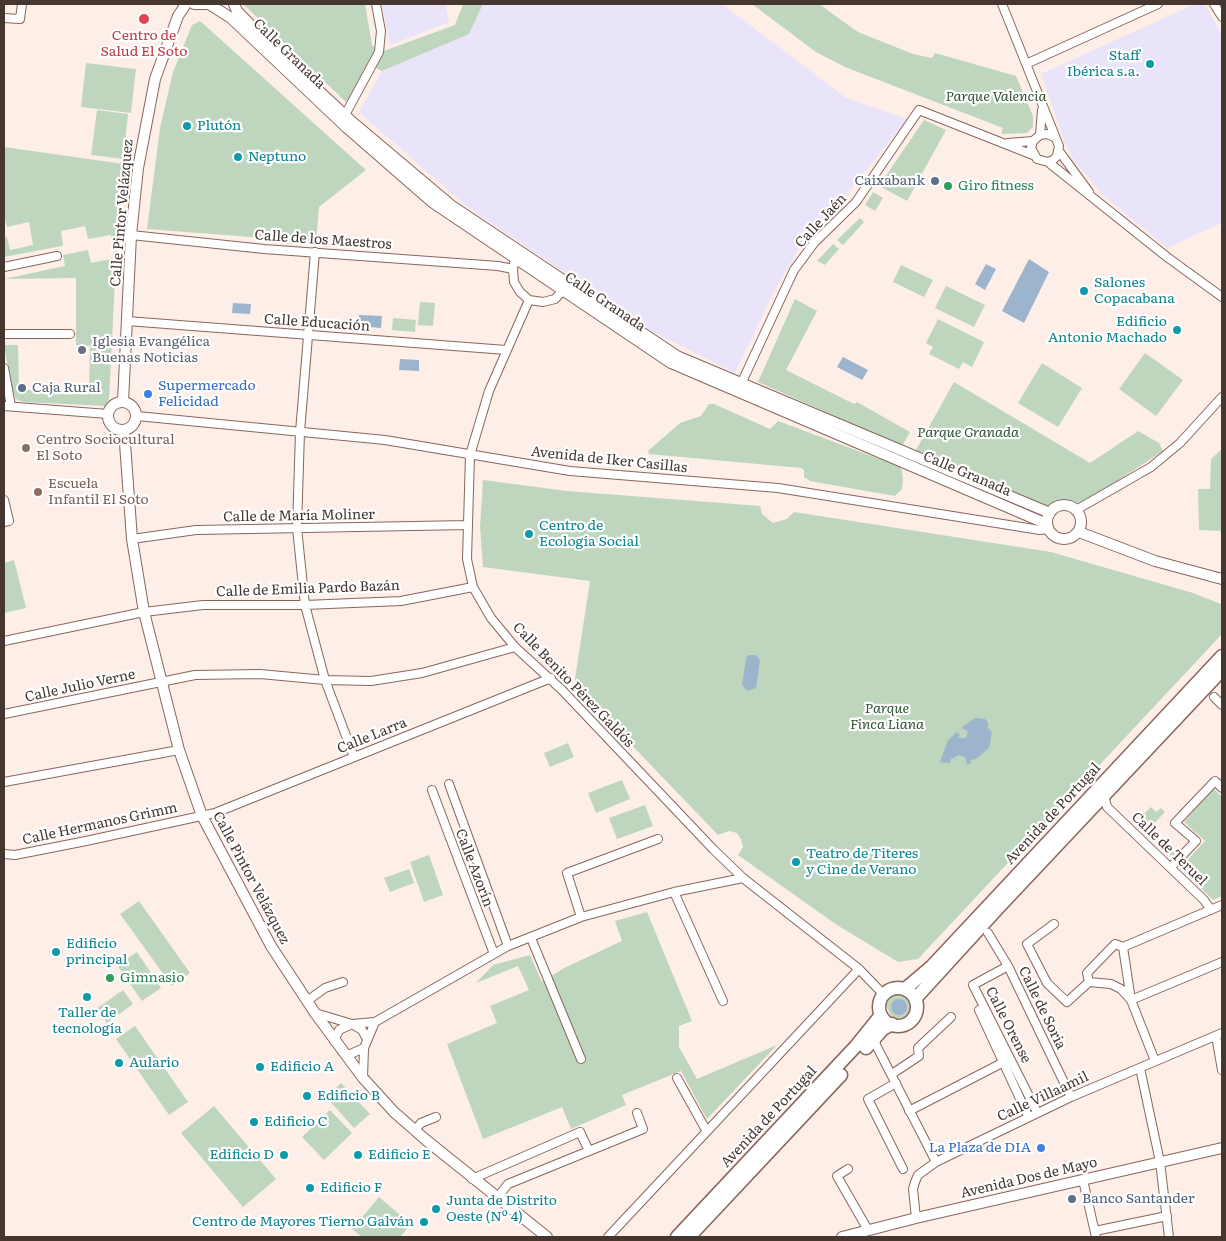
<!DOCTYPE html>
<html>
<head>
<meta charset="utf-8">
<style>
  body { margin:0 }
  #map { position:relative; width:1226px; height:1241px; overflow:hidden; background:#feeee8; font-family:Literata,serif }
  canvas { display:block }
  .frame { position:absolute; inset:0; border:5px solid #463630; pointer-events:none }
</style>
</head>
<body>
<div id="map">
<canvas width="1226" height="1241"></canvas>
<div class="frame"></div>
</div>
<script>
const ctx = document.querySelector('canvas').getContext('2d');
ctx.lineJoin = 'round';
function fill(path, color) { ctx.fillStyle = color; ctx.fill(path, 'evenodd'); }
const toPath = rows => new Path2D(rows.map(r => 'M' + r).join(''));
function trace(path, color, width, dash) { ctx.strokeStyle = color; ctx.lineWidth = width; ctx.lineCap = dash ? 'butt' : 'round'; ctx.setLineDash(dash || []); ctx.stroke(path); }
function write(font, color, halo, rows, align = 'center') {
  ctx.font = font + ' Literata,serif'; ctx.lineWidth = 4.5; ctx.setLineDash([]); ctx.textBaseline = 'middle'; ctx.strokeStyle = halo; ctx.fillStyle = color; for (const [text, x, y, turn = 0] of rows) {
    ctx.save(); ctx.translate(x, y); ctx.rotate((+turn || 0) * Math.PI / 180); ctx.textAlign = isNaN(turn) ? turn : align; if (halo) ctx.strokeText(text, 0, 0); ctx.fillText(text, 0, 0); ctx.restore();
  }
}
const industrial = toPath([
  [382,4,445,4,449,22,390,45],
  [483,4,722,4,846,98,907,119,841,202,803,242,776,288,735,373,651,331,466,206,359,112,382,71,469,34],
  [1201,4,1206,7,1222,34,1222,223,1167,248,1102,194,1075,162,1066,146,1041,74,1193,5]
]);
const green = toPath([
  [243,4,365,4,372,45,381,52,455,25,463,4,483,4,469,34,382,71,374,67,346,102],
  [752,4,819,4,858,32,913,54,932,58,935,53,1016,76,1033,116,1033,127,1027,133,1003,134,1001,133,1003,128,845,67,816,52],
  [200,21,366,170,319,207,316,242,147,229,160,128,173,72,192,25],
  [86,63,136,69,131,113,81,107],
  [97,110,128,114,123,159,91,155],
  [924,120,946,130,907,201,879,186],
  [4,147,124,164,116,256,111,235,88,239,85,226,61,231,63,245,62,246,4,257,4,237,7,237,10,250,33,245,29,222,7,227,4,215],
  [873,192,883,198,875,211,865,205],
  [860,218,864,222,843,245,837,240],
  [833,244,839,249,825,265,817,261],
  [88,250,91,263,116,258,109,400,105,406,24,402,16,399,12,390,4,345,18,345,19,390,89,390,90,346,76,345,76,278,4,279,4,322,4,279,65,266,63,255],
  [901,265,933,280,924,297,893,282],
  [946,286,985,305,974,327,935,308],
  [795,299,817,311,786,370,854,404,857,402,910,432,902,446,758,382],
  [420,302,435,303,433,326,418,325],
  [393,318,416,320,415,332,392,330],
  [938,319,984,342,972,367,963,362,959,369,929,354,933,347,926,343],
  [1145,353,1183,380,1156,416,1119,389],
  [1042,363,1082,388,1058,427,1018,403],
  [954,382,1090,463,1138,431,1159,443,1163,451,1083,503,1064,500,1051,503,1046,507,916,450],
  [709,404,714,404,770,429,778,421,901,467,903,478,902,489,895,496,810,481,804,477,804,470,801,468,649,454,648,451,680,423,701,416],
  [1222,449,1222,531,1199,530,1198,489,1210,489,1211,459],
  [483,480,567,491,760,506,762,514,773,523,787,519,794,512,1051,552,1193,593,1221,604,1222,634,918,959,898,962,837,925,738,855,743,847,741,839,737,833,729,831,718,835,574,685,590,581,483,567,480,527],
  [14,560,26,608,4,613,4,563],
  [568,743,574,757,550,767,544,753],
  [622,780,630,799,596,813,588,793],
  [1213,788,1222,797,1222,896,1213,900,1180,868,1205,841,1184,822],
  [645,805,653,826,617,839,609,818],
  [1151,807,1156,812,1161,808,1165,812,1151,827,1141,817],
  [1140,819,1176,853,1172,857,1136,822],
  [429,855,443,895,424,902,410,862],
  [409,869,414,883,390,892,384,878],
  [139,901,190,973,172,986,120,914],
  [647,912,692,1021,679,1026,679,1047,697,1079,777,1045,707,1119,681,1071,622,1095,626,1105,571,1129,562,1107,483,1139,447,1044,497,1023,490,1006,529,990,518,966,476,983,493,965,530,955,542,982,564,968,622,941,615,921],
  [137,952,161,988,142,1001,117,965],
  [123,990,133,1004,107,1023,96,1009],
  [898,994,906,996,911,1006,906,1017,899,1019,891,1016,886,1005,891,997],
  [135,1026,188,1102,169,1115,116,1039],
  [341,1083,370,1114,354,1128,326,1097],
  [214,1106,276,1179,243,1207,181,1133],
  [330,1110,352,1133,324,1160,302,1137],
  [379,1197,411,1224,400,1237,362,1237,352,1229]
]);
const water = toPath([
  [1029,259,1049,272,1024,323,1002,311],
  [986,264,996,269,985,290,975,284],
  [233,303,251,304,250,314,232,313],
  [359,315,382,316,381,328,358,326],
  [843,357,868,370,862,380,837,367],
  [400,359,419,360,419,371,399,370],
  [749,655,756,655,760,660,756,688,747,691,742,685,746,658],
  [975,718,985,719,988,722,988,728,992,732,989,748,976,759,971,760,970,764,967,764,965,757,959,755,951,759,950,763,940,762,948,740,957,732,960,735,958,738,966,738,968,731,961,728],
  '891 1007a8 8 0 1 1 16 0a8 8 0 1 1-16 0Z'
]);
const minor = toPath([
  [1002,4,1059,146,1057,156,1053,160,1048,162,1037,159,1031,148,1033,141,1040,135,1047,134,1054,137],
  [1214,4,1222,17],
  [4,18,20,19,22,4],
  [1026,64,1158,4],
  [345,115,379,52,381,31,376,4],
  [1040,135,1042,110],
  [1008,143,1033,141],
  [1059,151,1089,192],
  [1048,162,1167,257,1222,297],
  [131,235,264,249,498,266,513,269],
  [315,252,300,432,297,528,305,605,325,680,354,757],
  [515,259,513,269,514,282,520,292,529,300,543,302,555,299,566,287],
  [4,267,57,256],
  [529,300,489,391,470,455,467,559,473,587,491,618,515,647,562,690,713,849,743,878,859,969,884,995],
  [127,321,506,350],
  [4,334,70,334],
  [4,368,11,406],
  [741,384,794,270,814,243,856,202,919,110,1033,155],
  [4,406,108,414],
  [137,416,385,440,570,471,778,488,1040,530,1048,529],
  [4,500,9,521,4,522],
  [1076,510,1151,467,1180,443,1222,397],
  [132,539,196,530,467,525],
  [4,641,144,612,203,605,305,605,401,601,473,587],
  [1214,697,1222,705],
  [4,714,195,675,260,674,325,680,371,681,422,673,515,647],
  [4,782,179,750],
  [449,784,508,946],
  [432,790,494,954],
  [1104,795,1107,807,1204,900,1211,910],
  [4,854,15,855,86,841,215,813,551,678],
  [1171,867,1196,841,1175,823,1215,781,1222,788],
  [674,892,723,1001],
  [581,917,567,873,658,839],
  [1054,924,1027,944,1047,983,1067,1002,1089,982,1087,973,1115,944,1123,947],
  [988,933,1008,966,1071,1097],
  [531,938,581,1059],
  [1123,947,1131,1000,1155,1061],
  [1123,947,1222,905],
  [1008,966,973,985,1037,1112],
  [1089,982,1111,984,1121,989,1131,1000,1222,962],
  [307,1001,325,988,343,982],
  [979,1010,1028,1116],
  [315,1013,352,1024,375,1022,508,946,581,917,674,892,743,878],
  [1216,1036,1222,1070],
  [875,1038,876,1045,936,1162],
  [334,1041,339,1030,352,1024,362,1030,367,1039],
  [346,1056,364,1048],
  [1140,1068,1160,1162,1169,1237],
  [892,1074,919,1056,918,1048,951,1017],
  [363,1078,364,1048,375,1022],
  [677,1078,706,1130],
  [896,1083,868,1099,903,1169],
  [909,1111,1002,1063],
  [415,1130,421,1123,436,1117],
  [848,1169,837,1176,868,1230],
  [472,1179,580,1132,589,1151],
  [1083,1180,1096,1237],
  [497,1198,508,1184,643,1129,637,1113],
  [916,1218,913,1189,915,1182,918,1175,936,1162,1071,1097,1222,1033],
  [1095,1231,1167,1216],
  [608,1237,859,969]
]);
const tertiary = toPath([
  [194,4,211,4],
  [209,4,231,18,346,127,432,202,671,363,1047,524],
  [234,4,237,11,273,48,350,120,452,206,677,356,1050,513],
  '108 416a14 14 0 1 1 28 0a14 14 0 1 1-28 0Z',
  [123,402,131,235,138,168,155,79,178,16,186,4],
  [124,430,132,539,144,612,179,750,202,816,271,946,315,1013,363,1078,394,1112,426,1140,547,1237],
  '1047 522a17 17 0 1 1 34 0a17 17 0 1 1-34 0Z',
  [1079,532,1155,561,1222,579],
  [842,1237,916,1218,1222,1148]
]);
const primary = toPath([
  '879 1007a19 19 0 1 1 38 0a19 19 0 1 1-38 0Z',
  [905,989,931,967,1222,656],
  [915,999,999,907,1222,670],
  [866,1048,883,1029,892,1024],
  [677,1237,856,1046,881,1015],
  [689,1237,841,1075]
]);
const markers = [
  [144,19,6,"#e0444e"],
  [1150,64,5,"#0f9aa8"],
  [187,126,5,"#0f9aa8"],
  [238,157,5,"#0f9aa8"],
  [935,181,5,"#5c6f8a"],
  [948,186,5,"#2e9e5b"],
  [1084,291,5,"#0f9aa8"],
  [1177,330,5,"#0f9aa8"],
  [82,350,5,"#6b7280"],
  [22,388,5,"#5c6f8a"],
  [148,394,5,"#3f7fe0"],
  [26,448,5,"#8d6e63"],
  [38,492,5,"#8d6e63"],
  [529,534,5,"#0f9aa8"],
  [796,862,5,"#0f9aa8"],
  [56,952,5,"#0f9aa8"],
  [110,978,5,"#2e9e5b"],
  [87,997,5,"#0f9aa8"],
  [119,1063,5,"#0f9aa8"],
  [260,1067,5,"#0f9aa8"],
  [307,1096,5,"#0f9aa8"],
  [254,1122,5,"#0f9aa8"],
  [1041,1148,5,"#3f7fe0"],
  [284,1155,5,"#0f9aa8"],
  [358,1155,5,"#0f9aa8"],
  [310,1188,5,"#0f9aa8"],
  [1072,1199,5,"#5c6f8a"],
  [436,1209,5,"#0f9aa8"],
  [424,1222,5,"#0f9aa8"]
];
const healthNames = [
  ["Centro de",144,36],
  ["Salud El Soto",144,52]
];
const streetNames = [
  ["Calle Granada",289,54,44],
  ["Calle Pintor Velázquez",122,213,-85],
  ["Calle Jaén",821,221,-47],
  ["Calle de los Maestros",323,240,4],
  ["Calle Granada",605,302,34],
  ["Calle Educación",317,323,4],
  ["Avenida de Iker Casillas",609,460,6],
  ["Calle Granada",967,474,23],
  ["Calle de María Moliner",299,516,-1],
  ["Calle de Emilia Pardo Bazán",308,589,-2],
  ["Calle Benito Pérez Galdós",573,685,46],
  ["Calle Julio Verne",80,686,-12],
  ["Calle Larra",372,736,-22],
  ["Avenida de Portugal",1053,814,-47],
  ["Calle Hermanos Grimm",100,824,-12],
  ["Calle de Teruel",1169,849,44],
  ["Calle Azorín",474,868,69],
  ["Calle Pintor Velázquez",251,878,62],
  ["Calle de Soria",1042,1008,64],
  ["Calle Orense",1008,1025,63],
  ["Calle Villaamil",1043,1097,-25],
  ["Avenida de Portugal",769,1117,-47],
  ["Avenida Dos de Mayo",1029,1178,-13]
];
const cultureNames = [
  ["Staff",1140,56,"right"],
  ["Ibérica s.a.",1140,72,"right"],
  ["Plutón",197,126],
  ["Neptuno",248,157],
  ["Salones",1094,283],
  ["Copacabana",1094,299],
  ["Edificio",1167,322,"right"],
  ["Antonio Machado",1167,338,"right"],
  ["Centro de",539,526],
  ["Ecología Social",539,542],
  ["Teatro de Titeres",806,854],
  ["y Cine de Verano",806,870],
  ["Edificio",66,944],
  ["principal",66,960],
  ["Taller de",87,1013,"center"],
  ["tecnología",87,1029,"center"],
  ["Aulario",129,1063],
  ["Edificio A",270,1067],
  ["Edificio B",317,1096],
  ["Edificio C",264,1122],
  ["Edificio D",274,1155,"right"],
  ["Edificio E",368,1155],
  ["Edificio F",320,1188],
  ["Junta de Distrito",446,1201],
  ["Oeste (Nº 4)",446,1217],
  ["Centro de Mayores Tierno Galván",414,1222,"right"]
];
const parkNames = [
  ["Parque Valencia",996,97],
  ["Parque Granada",968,433],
  ["Parque",887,709],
  ["Finca Liana",887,725]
];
const serviceNames = [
  ["Caixabank",925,181,"right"],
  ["Caja Rural",32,388],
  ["Banco Santander",1082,1199]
];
const leisureNames = [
  ["Giro fitness",958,186],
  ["Gimnasio",120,978]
];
const worshipNames = [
  ["Iglesia Evangélica",92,342],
  ["Buenas Noticias",92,358]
];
const shopNames = [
  ["Supermercado",158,386],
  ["Felicidad",158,402],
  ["La Plaza de DIA",1031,1148,"right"]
];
const educationNames = [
  ["Centro Sociocultural",36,440],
  ["El Soto",36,456],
  ["Escuela",48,484],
  ["Infantil El Soto",48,500]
];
fill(industrial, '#e9e4fa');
fill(green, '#bed6be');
fill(water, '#9db4cd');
trace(minor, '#89665a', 10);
trace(tertiary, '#89665a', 12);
trace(primary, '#89665a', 15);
trace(minor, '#fff', 8);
trace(tertiary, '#fff', 10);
trace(primary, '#fff', 12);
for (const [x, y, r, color] of markers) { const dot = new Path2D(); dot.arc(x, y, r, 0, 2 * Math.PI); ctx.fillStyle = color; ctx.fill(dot); trace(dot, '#fff', 2); }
write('14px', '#be3a42', '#fff', healthNames);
write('14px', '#463630', '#fff', streetNames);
write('14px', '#0d838f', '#fff', cultureNames, 'left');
write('italic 14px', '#2e5531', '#fff', parkNames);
write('14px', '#4e5e75', '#fff', serviceNames, 'left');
write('14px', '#27864d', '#fff', leisureNames, 'left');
write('14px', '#5b616d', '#fff', worshipNames, 'left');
write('14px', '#366cbe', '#fff', shopNames, 'left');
write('14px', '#785e54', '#fff', educationNames, 'left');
</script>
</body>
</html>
